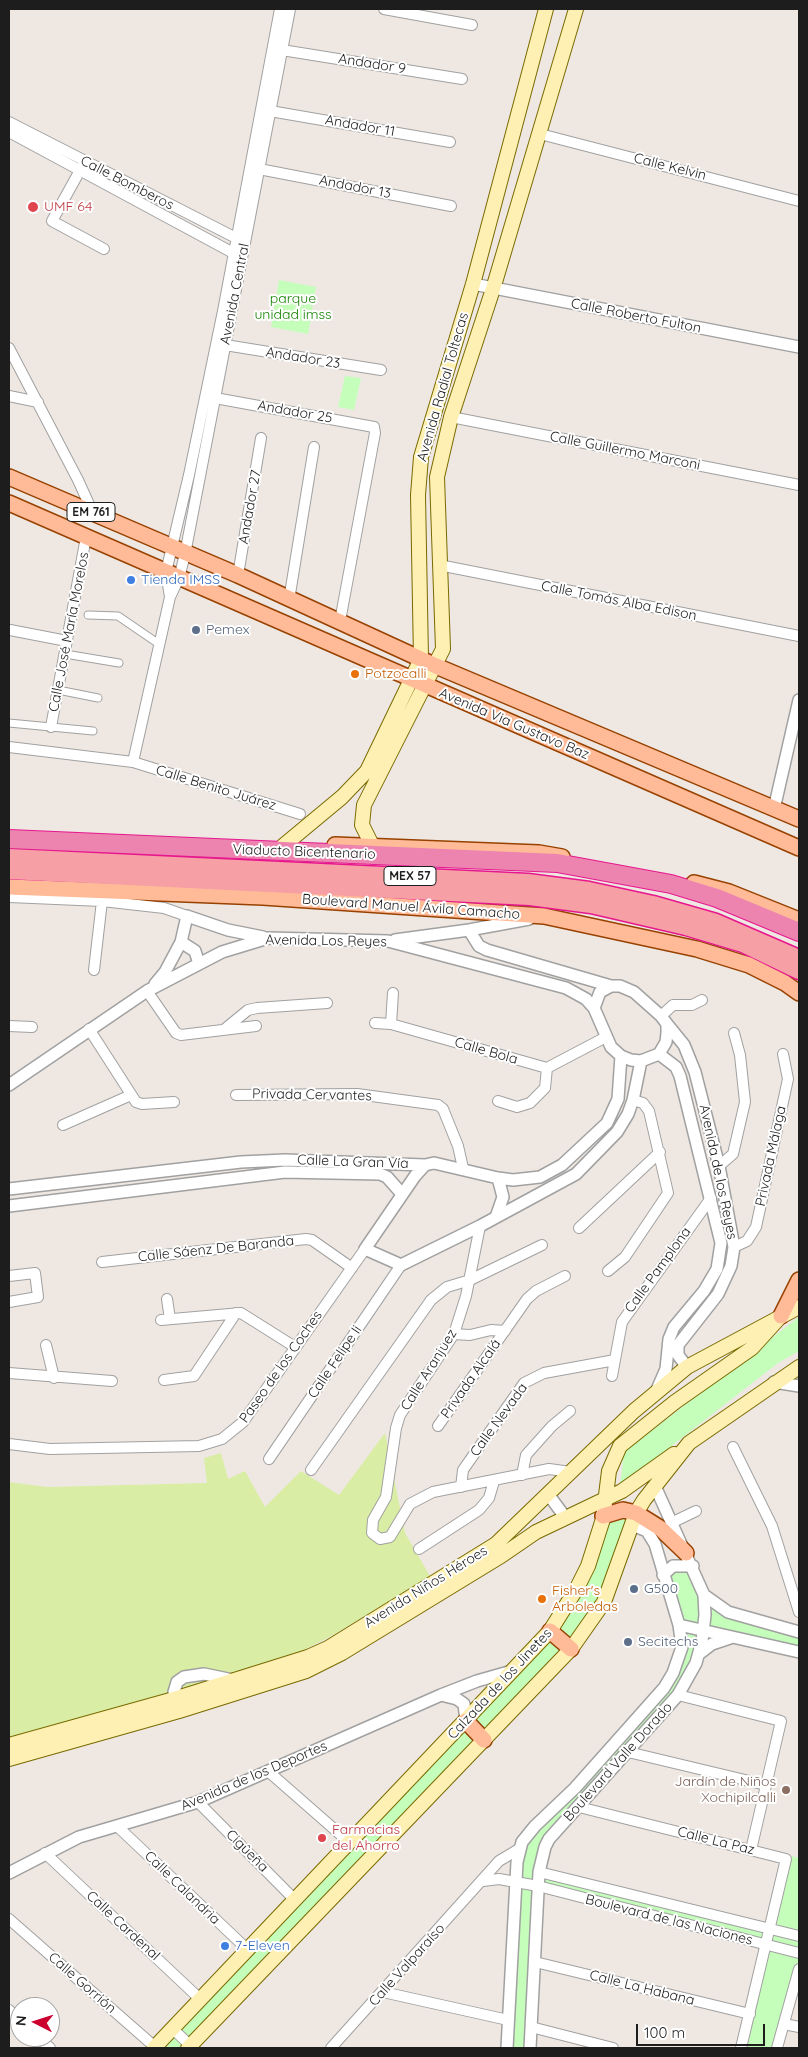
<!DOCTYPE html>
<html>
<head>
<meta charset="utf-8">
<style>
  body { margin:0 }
  #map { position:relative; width:808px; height:2057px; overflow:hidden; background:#efe8e2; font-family:Quicksand,sans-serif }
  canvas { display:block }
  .frame { position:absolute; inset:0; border:10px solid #1d1d1d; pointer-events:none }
  .north { position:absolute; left:10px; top:1997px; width:50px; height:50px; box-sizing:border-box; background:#fff; border:1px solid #a5a5a5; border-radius:50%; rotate:275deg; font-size:14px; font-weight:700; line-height:20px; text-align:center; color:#1d1d1d }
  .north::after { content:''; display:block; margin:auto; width:18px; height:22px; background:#cb002f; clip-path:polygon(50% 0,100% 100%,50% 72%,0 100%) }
  .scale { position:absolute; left:636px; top:2024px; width:129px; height:22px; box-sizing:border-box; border:2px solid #1d1d1d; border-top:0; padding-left:6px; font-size:15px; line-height:18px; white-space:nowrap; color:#1d1d1d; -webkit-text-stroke:4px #fff; paint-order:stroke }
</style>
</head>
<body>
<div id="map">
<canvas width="808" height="2057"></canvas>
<div class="frame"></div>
<div class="north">N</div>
<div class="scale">100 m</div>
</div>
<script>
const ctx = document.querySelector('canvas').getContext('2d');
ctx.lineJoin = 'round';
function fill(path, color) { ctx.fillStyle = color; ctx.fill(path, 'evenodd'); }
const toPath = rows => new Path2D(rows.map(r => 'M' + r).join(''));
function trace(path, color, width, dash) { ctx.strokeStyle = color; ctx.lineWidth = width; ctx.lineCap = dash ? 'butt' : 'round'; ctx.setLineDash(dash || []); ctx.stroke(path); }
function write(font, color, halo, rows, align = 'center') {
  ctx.font = font + ' Quicksand,sans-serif'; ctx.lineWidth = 4; ctx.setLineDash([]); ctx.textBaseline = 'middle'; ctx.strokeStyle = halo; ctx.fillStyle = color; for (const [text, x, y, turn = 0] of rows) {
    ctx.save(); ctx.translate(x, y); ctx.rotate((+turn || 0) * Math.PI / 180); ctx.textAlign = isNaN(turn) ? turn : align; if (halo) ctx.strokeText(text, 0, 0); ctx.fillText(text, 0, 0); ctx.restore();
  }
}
const grass = toPath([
  [385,1433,405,1533,430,1576,335,1634,302,1651,227,1678,9,1739,9,1482,47,1487,207,1483,204,1458,221,1453,228,1479,245,1471,265,1507,301,1471,339,1495]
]);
const park = toPath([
  [279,280,316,287,308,334,271,327],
  [345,376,361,378,354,410,338,407],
  [799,1317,799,1351,778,1363,620,1486,624,1452],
  [629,1513,616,1570,570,1649,188,2048,156,2048,551,1632,603,1523],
  [679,1565,698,1579,704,1630,677,1695,543,1849,530,2048,507,2048,520,1848,665,1688,683,1647,664,1575],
  [705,1596,728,1613,799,1632,799,1651,730,1637,708,1646,705,1630],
  [792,1856,799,1858,799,1934,773,1927],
  [542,1873,799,1936,799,1969,777,2048,741,2048,767,1945,542,1887]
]);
const pedestrian = toPath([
  [88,615,118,616,159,644],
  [65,654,119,663],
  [58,690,98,698],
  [9,723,93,731]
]);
const minor = toPath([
  [384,9,472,25],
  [282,50,462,79],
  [270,111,450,142],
  [9,122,240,240],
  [9,132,237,255],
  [540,134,799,201],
  [83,165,52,221,104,249],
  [259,169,451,206],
  [225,345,381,370],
  [9,348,78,480,93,513],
  [9,396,38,402],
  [215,398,374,427,375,433,340,621],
  [451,417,799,485],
  [439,565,799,636],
  [238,575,261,438],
  [170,597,166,572,189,475,223,311,280,9],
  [289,600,314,447],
  [10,630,67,641],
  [51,727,86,537],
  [9,747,133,762,300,814],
  [133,762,170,597,179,578,185,554,290,9],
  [9,897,102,901,164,908,187,916],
  [94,970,102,901],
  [147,991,176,1033,181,1035,256,1026],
  [661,1016,673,1005,692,1005,702,1000],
  [375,1023,391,1024,547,1068,606,1037],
  [391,1024,393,993],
  [9,1026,32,1027],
  [226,1028,248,1010,257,1008,327,1003],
  [89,1029,136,1102,142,1104,174,1102],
  [236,1095,357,1094,438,1105,443,1109,458,1146,463,1168],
  [498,1101,517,1107,530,1103,545,1088,547,1068],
  [63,1125,131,1095],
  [719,1166,733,1154,745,1102,740,1055,734,1033],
  [480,1226,466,1296,454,1334,400,1415,396,1428,386,1497,373,1520,372,1533,380,1539,390,1537,410,1504,433,1492,549,1469,571,1472],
  [579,1228,660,1152],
  [734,1247,747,1241,756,1227,788,1079,783,1054],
  [102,1262,306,1239,312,1240,352,1268],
  [608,1271,625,1257,668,1193,649,1111,643,1103,633,1100],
  [9,1276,35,1273,38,1297,9,1302],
  [167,1299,170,1319],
  [161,1320,241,1313,295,1347],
  [454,1334,470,1335,491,1330,505,1331],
  [46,1345,54,1378],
  [9,1373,112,1381],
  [612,1376,622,1322,711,1198],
  [164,1380,194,1376,236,1313],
  [438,1426,527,1299,536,1291,565,1276],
  [9,1444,50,1449,199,1446,222,1439,243,1422,365,1249],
  [733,1447,772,1526,799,1612],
  [269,1459,401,1265],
  [311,1470,431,1300,447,1287,470,1280,542,1245],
  [522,1475,526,1455,552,1426,570,1411],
  [461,1487,463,1470,524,1383,544,1373,615,1360],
  [671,1523,696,1511],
  [419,1549,479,1510,489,1498,494,1481],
  [678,1695,781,1721,751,1850],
  [628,1752,766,1785],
  [269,1772,350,1843],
  [198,1802,295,1900],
  [579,1807,786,1859,741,2048],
  [117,1826,248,1950],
  [45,1853,200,1999],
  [539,1872,799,1936],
  [483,1881,499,1879,538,1886,799,1953],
  [9,1919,155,2047],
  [535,1962,750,2014],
  [383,1992,508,2020],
  [9,2010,20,2021],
  [784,2024,799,2027],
  [531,2027,613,2048],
  [173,2029,193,2048],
  [38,2037,50,2048],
  [331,2048,499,1861,519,1849],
  [777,2048,799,1969]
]);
const tertiary = toPath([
  [473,284,799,347],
  [774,809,799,700],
  [469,930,479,946,487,950,611,986],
  [395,940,469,930,529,919],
  [181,942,195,951,199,964],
  [155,984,165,972,181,942,187,916,228,930,263,937],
  [611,986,620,986,634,992,661,1016,667,1024,667,1033,666,1042,659,1054,641,1061,631,1060,621,1056,611,1047,594,1008,600,992,611,986],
  [667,1024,684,1045,695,1072,719,1166,734,1247,731,1266,718,1294,678,1345,678,1355,687,1367],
  [9,1085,147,991,222,952,268,938,388,941,566,988,586,999,594,1008],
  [425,1165,415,1176,365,1249,401,1265,480,1226,576,1174,617,1132,628,1114,633,1100,641,1061],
  [9,1189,241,1162,285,1160,425,1165,434,1163,498,1178,513,1180,540,1177,562,1165,607,1123,618,1099,621,1056],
  [9,1206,285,1172,380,1174,387,1177,402,1194],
  [496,1217,503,1197,498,1178],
  [774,1382,799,1386],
  [656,1392,666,1369,669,1339,674,1327,704,1291,717,1269,721,1243,680,1076,676,1067,659,1054],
  [548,1494,565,1517],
  [663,1575,673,1566,693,1566],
  [704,1595,728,1612,799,1632],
  [679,1625,799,1652],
  [699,1654,712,1644,730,1638],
  [441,1695,457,1699,464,1704,466,1721],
  [178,1707,174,1692,177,1682,184,1677,204,1674,233,1680],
  [9,1873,79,1837,198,1802,441,1695,477,1681,512,1671],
  [507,2048,517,1862,522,1842,535,1826,575,1788,664,1688,673,1673,682,1647,679,1625,655,1544,647,1531,632,1525],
  [530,2048,539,1872,545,1847,549,1839,678,1695,696,1663,702,1641,705,1615,704,1595,655,1486]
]);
const secondary = toPath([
  [372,845,362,825,364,805,443,649,437,477,451,417,493,289,576,9],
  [283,846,342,797,367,771,421,659,418,495,421,457,473,284,546,9],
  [9,1745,174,1699,308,1657,328,1648,496,1544,634,1411,687,1367,799,1307],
  [9,1759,179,1711,306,1671,342,1653,501,1556,536,1532,622,1491,674,1454],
  [154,2048,550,1631,577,1588,588,1566,603,1519,609,1471,620,1446,675,1402,752,1348,781,1316],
  [188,2048,571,1649,604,1602,636,1513,644,1500,689,1443,799,1367]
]);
const primary = toPath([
  [9,477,238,575,436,666,799,819],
  [9,503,799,848],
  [335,845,539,853,562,857],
  [694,883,729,892,799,920],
  [9,887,263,897,544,916,697,949,749,965,785,983,799,993],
  [781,1316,799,1280],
  [603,1516,623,1510,636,1513,660,1528,686,1553],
  [550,1631,571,1649],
  [466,1721,484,1740]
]);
const trunk = toPath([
  [9,857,528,882,589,890,653,904,716,922,799,958],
  [9,871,530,897,591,905,686,927,743,944,799,971]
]);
const motorway = toPath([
  [9,839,557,863,671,884,717,898,799,932]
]);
const markers = [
  [33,207,6,"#e0444e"],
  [131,580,5,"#3f7fe0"],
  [196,630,5,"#5c6f8a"],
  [355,674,5,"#e8710a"],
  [634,1589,5,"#5c6f8a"],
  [542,1599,5,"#e8710a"],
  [628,1642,5,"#5c6f8a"],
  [786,1790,5,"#8d6e63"],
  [322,1838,5,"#e0444e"],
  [225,1946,5,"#3f7fe0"]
];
const shields = [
  [91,512,48],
  [410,876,52]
];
const shieldNames = [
  ["EM 761",91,512],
  ["MEX 57",410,876]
];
const streetNames = [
  ["Andador 9",372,64,9],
  ["Andador 11",360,126,10],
  ["Calle Kelvin",670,167,14],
  ["Calle Bomberos",127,183,27],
  ["Andador 13",355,187,11],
  ["Avenida Central",235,294,-79],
  ["Calle Roberto Fulton",636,316,11],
  ["Andador 23",303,358,9],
  ["Avenida Radial Toltecas",443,387,-74],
  ["Andador 25",295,412,10],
  ["Calle Guillermo Marconi",625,451,11],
  ["Andador 27",250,507,-80],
  ["Calle Tomás Alba Edison",619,601,11],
  ["Calle José María Morelos",69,632,-79],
  ["Avenida Via Gustavo Baz",514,724,23],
  ["Calle Benito Juárez",216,788,17],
  ["Viaducto Bicentenario",304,852,2],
  ["Boulevard Manuel Ávila Camacho",411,907,4],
  ["Avenida Los Reyes",326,941,1],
  ["Calle Bola",486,1051,16],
  ["Privada Cervantes",312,1095,1],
  ["Privada Málaga",771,1156,-78],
  ["Calle La Gran Vía",353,1162,2],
  ["Avenida de los Reyes",718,1172,78],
  ["Calle Sáenz De Baranda",216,1249,-6],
  ["Calle Pamplona",658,1270,-54],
  ["Calle Felipe Ii",335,1362,-56],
  ["Paseo de los Coches",281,1367,-55],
  ["Calle Aranjuez",429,1370,-58],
  ["Privada Alcalá",471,1379,-55],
  ["Calle Nevada",499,1420,-54],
  ["Avenida Niños Héroes",426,1587,-32],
  ["Calzada de los Jinetes",500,1684,-47],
  ["Boulevard Valle Dorado",618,1762,-48],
  ["Avenida de los Deportes",254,1776,-23],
  ["Calle La Paz",716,1841,14],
  ["Cigûeña",247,1851,45],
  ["Calle Calandria",182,1888,44],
  ["Boulevard de las Naciones",669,1920,14],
  ["Calle Cardenal",123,1926,43],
  ["Calle Valparaíso",407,1965,-48],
  ["Calle Gorrión",82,1983,41],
  ["Calle La Habana",642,1988,14]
];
const healthNames = [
  ["UMF 64",44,207],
  ["Farmacias",332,1830],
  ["del Ahorro",332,1846]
];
const parkNames = [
  ["parque",293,299],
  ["unidad imss",293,315]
];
const shopNames = [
  ["Tienda IMSS",141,580],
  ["7-Eleven",235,1946]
];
const serviceNames = [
  ["Pemex",206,630],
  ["G500",644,1589],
  ["Secitechs",638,1642]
];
const foodNames = [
  ["Potzocalli",365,674],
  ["Fisher's",552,1591],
  ["Arboledas",552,1607]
];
const educationNames = [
  ["Jardín de Niños",776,1782],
  ["Xochipilcalli",776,1798]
];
fill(grass, '#d9eea4');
fill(park, '#c5fdbb');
trace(pedestrian, '#a1a1a1', 9);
trace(minor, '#a1a1a1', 12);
trace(tertiary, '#a1a1a1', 14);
trace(secondary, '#796a00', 16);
trace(primary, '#974200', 18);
trace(trunk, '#e6178e', 19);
trace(motorway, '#e6178e', 20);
trace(pedestrian, '#fff', 7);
trace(minor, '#fff', 10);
trace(tertiary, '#fff', 11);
trace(secondary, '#fef0b2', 14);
trace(primary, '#ffba98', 15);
trace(trunk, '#f69fa4', 16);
trace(motorway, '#ed84b0', 18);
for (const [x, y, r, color] of markers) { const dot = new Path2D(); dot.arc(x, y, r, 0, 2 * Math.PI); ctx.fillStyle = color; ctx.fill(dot); trace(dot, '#fff', 2); }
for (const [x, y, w] of shields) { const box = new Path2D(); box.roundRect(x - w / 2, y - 9.5, w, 19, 4); ctx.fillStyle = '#fff'; ctx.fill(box); trace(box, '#1d1d1d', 1); }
write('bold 12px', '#1d1d1d', null, shieldNames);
write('14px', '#1d1d1d', '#fff', streetNames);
write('14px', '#be3a42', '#fff', healthNames, 'left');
write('14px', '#168303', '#fff', parkNames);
write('14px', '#366cbe', '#fff', shopNames, 'left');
write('14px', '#4e5e75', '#fff', serviceNames, 'left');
write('14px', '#c56008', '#fff', foodNames, 'left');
write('14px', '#785e54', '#fff', educationNames, 'right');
</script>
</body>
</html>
